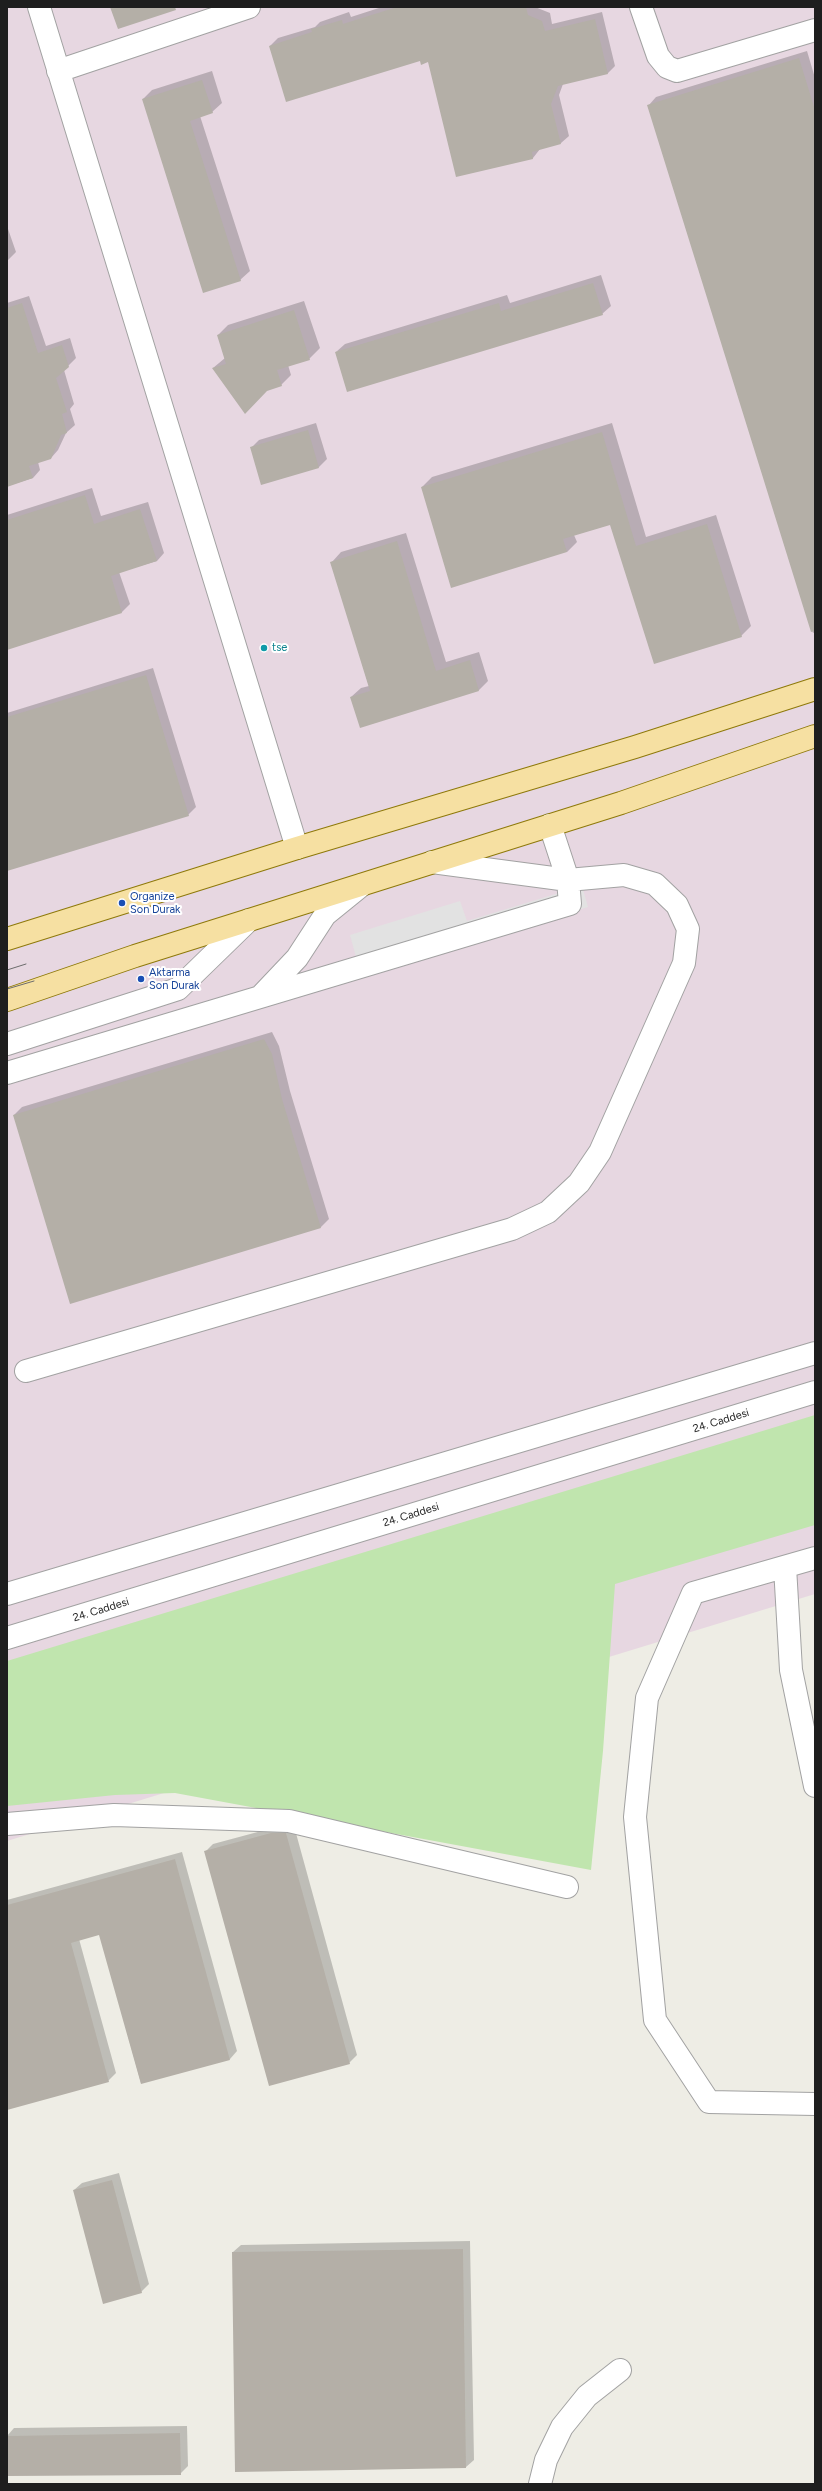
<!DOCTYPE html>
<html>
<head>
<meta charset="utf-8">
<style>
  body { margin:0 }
  #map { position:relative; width:822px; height:2491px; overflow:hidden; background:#eeede5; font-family:Figtree,sans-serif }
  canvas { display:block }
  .frame { position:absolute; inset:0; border:8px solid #1e1e1e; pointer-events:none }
</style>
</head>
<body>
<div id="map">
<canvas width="822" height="2491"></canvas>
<div class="frame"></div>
</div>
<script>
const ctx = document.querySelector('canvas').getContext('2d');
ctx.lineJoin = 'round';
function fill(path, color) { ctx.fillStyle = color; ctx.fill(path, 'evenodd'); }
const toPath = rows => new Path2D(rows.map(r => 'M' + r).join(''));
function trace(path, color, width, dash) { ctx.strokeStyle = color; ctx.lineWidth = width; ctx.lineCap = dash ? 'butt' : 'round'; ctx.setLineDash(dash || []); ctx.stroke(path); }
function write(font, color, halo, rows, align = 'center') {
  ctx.font = font + ' Figtree,sans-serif'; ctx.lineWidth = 4; ctx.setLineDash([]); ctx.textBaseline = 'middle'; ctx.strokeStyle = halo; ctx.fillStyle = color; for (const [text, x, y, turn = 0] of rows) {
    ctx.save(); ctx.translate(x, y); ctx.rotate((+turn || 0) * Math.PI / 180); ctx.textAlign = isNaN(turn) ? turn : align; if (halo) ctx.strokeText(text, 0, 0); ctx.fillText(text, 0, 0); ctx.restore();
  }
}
const industrial = toPath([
  [7,7,815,7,815,1594,7,1841]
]);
const grass = toPath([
  [815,1415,815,1525,615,1584,603,1751,591,1870,175,1793,115,1795,7,1806,7,1661]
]);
const parking = toPath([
  [582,886,588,907,289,999,356,957,350,935,460,901,467,921]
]);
const shadow = toPath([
  [382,7,535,7,550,13,552,24,602,12,615,66,608,73,563,84,559,95,569,136,561,143,540,149,533,158,457,176,429,61,270,46,278,38,315,27,320,22,349,12,351,17],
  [807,51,815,78,815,632,813,633,649,105,656,97],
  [212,71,222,103,212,112,200,116,250,271,240,280,143,99,152,90],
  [7,226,16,252,7,261],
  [601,275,611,306,602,314,336,352,345,344,507,295,510,303],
  [29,296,46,346,70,338,76,358,64,370,74,404,70,409,75,425,66,433,58,450,51,458,38,462,40,470,33,478,7,486,7,303],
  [304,301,320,348,309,359,288,365,291,375,281,385,213,368,225,358,218,335,228,325],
  [316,423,327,459,319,467,262,484,251,448,259,440],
  [612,423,646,537,716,515,751,626,741,636,655,663,611,524,574,535,577,542,567,552,422,487,432,477],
  [92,488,101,516,148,502,164,553,157,561,119,572,130,604,122,612,7,649,7,515],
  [406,533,446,662,479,652,488,681,479,690,351,697,361,688,369,686,332,562,341,552],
  [153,668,196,807,188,815,7,870,7,713],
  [272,1032,279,1046,290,1091,329,1219,321,1227,71,1302,14,1115,22,1107],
  [280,1826,294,1826,357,2055,349,2063,205,1852,213,1844],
  [182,1852,237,2051,230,2059,141,2083,100,1934,79,1939,116,2073,108,2081,7,2109,7,1900],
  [119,2173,149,2284,141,2292,74,2190,82,2183],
  [470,2241,474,2460,466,2467,236,2471,233,2252,241,2245],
  [187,2426,188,2466,180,2474,7,2475,7,2436,14,2428]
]);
const building = toPath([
  [110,7,175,7,176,10,118,29],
  [397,7,526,7,528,15,542,21,545,31,595,19,608,74,558,86,551,104,561,144,532,152,533,159,456,177,428,62,421,65,420,61,286,102,269,46,312,32,311,29,342,20,343,24],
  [799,58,815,110,815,631,811,632,647,105],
  [202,80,213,113,190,121,241,281,203,293,142,99],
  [593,283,603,315,347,392,335,352,499,303,501,311],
  [22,303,38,353,62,345,69,367,56,378,67,412,62,414,67,433,61,435,51,459,29,466,33,478,7,487,7,308],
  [294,310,310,360,277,370,282,386,267,391,245,414,212,368,226,364,217,335],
  [308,430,319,468,261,485,250,447],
  [602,432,636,546,707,524,742,637,654,664,610,525,563,539,567,552,451,588,421,487],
  [85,495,94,524,140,509,157,561,111,576,122,613,7,650,7,520],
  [397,541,436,671,470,660,479,691,360,728,350,697,370,691,330,562],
  [146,675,189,816,7,871,7,717],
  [264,1039,272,1054,282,1099,321,1228,70,1304,13,1115],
  [271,1833,286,1833,350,2064,269,2086,204,1851],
  [175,1859,230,2060,141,2084,99,1935,71,1943,109,2082,7,2110,7,1905],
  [112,2180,142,2293,103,2304,73,2190],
  [463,2249,466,2468,235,2472,232,2252],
  [180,2433,181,2475,7,2476,7,2436]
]);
const minor = toPath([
  [39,7,297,848],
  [641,7,658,56,667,67,677,71,815,30],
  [58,71,249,7],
  [261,996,297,958,325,915,362,885],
  [7,1044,178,989,249,920],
  [7,1073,570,904,568,880,432,862],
  [26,1371,512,1229,548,1212,579,1183,600,1152,684,963,688,929,677,905,655,884,624,875,568,880,550,825],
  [815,1558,693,1593,647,1698,635,1817,655,2020,709,2102,815,2104],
  [785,1567,791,1670,815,1786],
  [7,1594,815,1353],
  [7,1638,815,1392],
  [7,1824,114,1815,289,1821,567,1887],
  [540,2484,546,2460,562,2427,587,2396,620,2370]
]);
const major = toPath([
  [7,939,297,848,635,747,815,689],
  [7,1000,135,956,621,803,815,736]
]);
const tram = toPath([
  [7,970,26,964],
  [7,989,34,981]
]);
const markers = [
  [264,648,4,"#0f9aa8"],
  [122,903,4,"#1a4fb4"],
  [141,979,4,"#1a4fb4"]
];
const cultureNames = [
  ["tse",272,648]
];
const transitNames = [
  ["Organize",130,897],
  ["Son Durak",130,910],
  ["Aktarma",149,973],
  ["Son Durak",149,986]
];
const streetNames = [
  ["24. Caddesi",721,1421,-17],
  ["24. Caddesi",411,1515,-17],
  ["24. Caddesi",101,1610,-17]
];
fill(industrial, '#e7d7e1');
fill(grass, '#c0e5ae');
fill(parking, '#e2e2e2');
fill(shadow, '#0003');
fill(building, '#b4afa7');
trace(minor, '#a2a2a2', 24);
trace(major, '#8e790a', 24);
trace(minor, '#fff', 22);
trace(major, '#f6e0a2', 22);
trace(tram, '#6c6c6c', 1);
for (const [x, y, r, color] of markers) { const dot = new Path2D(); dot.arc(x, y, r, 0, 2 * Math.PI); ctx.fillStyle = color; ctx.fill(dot); trace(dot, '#fff', 1.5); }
write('11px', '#0d838f', '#fff', cultureNames, 'left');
write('11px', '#164399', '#fff', transitNames, 'left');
write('11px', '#1e1e1e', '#fff', streetNames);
</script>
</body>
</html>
